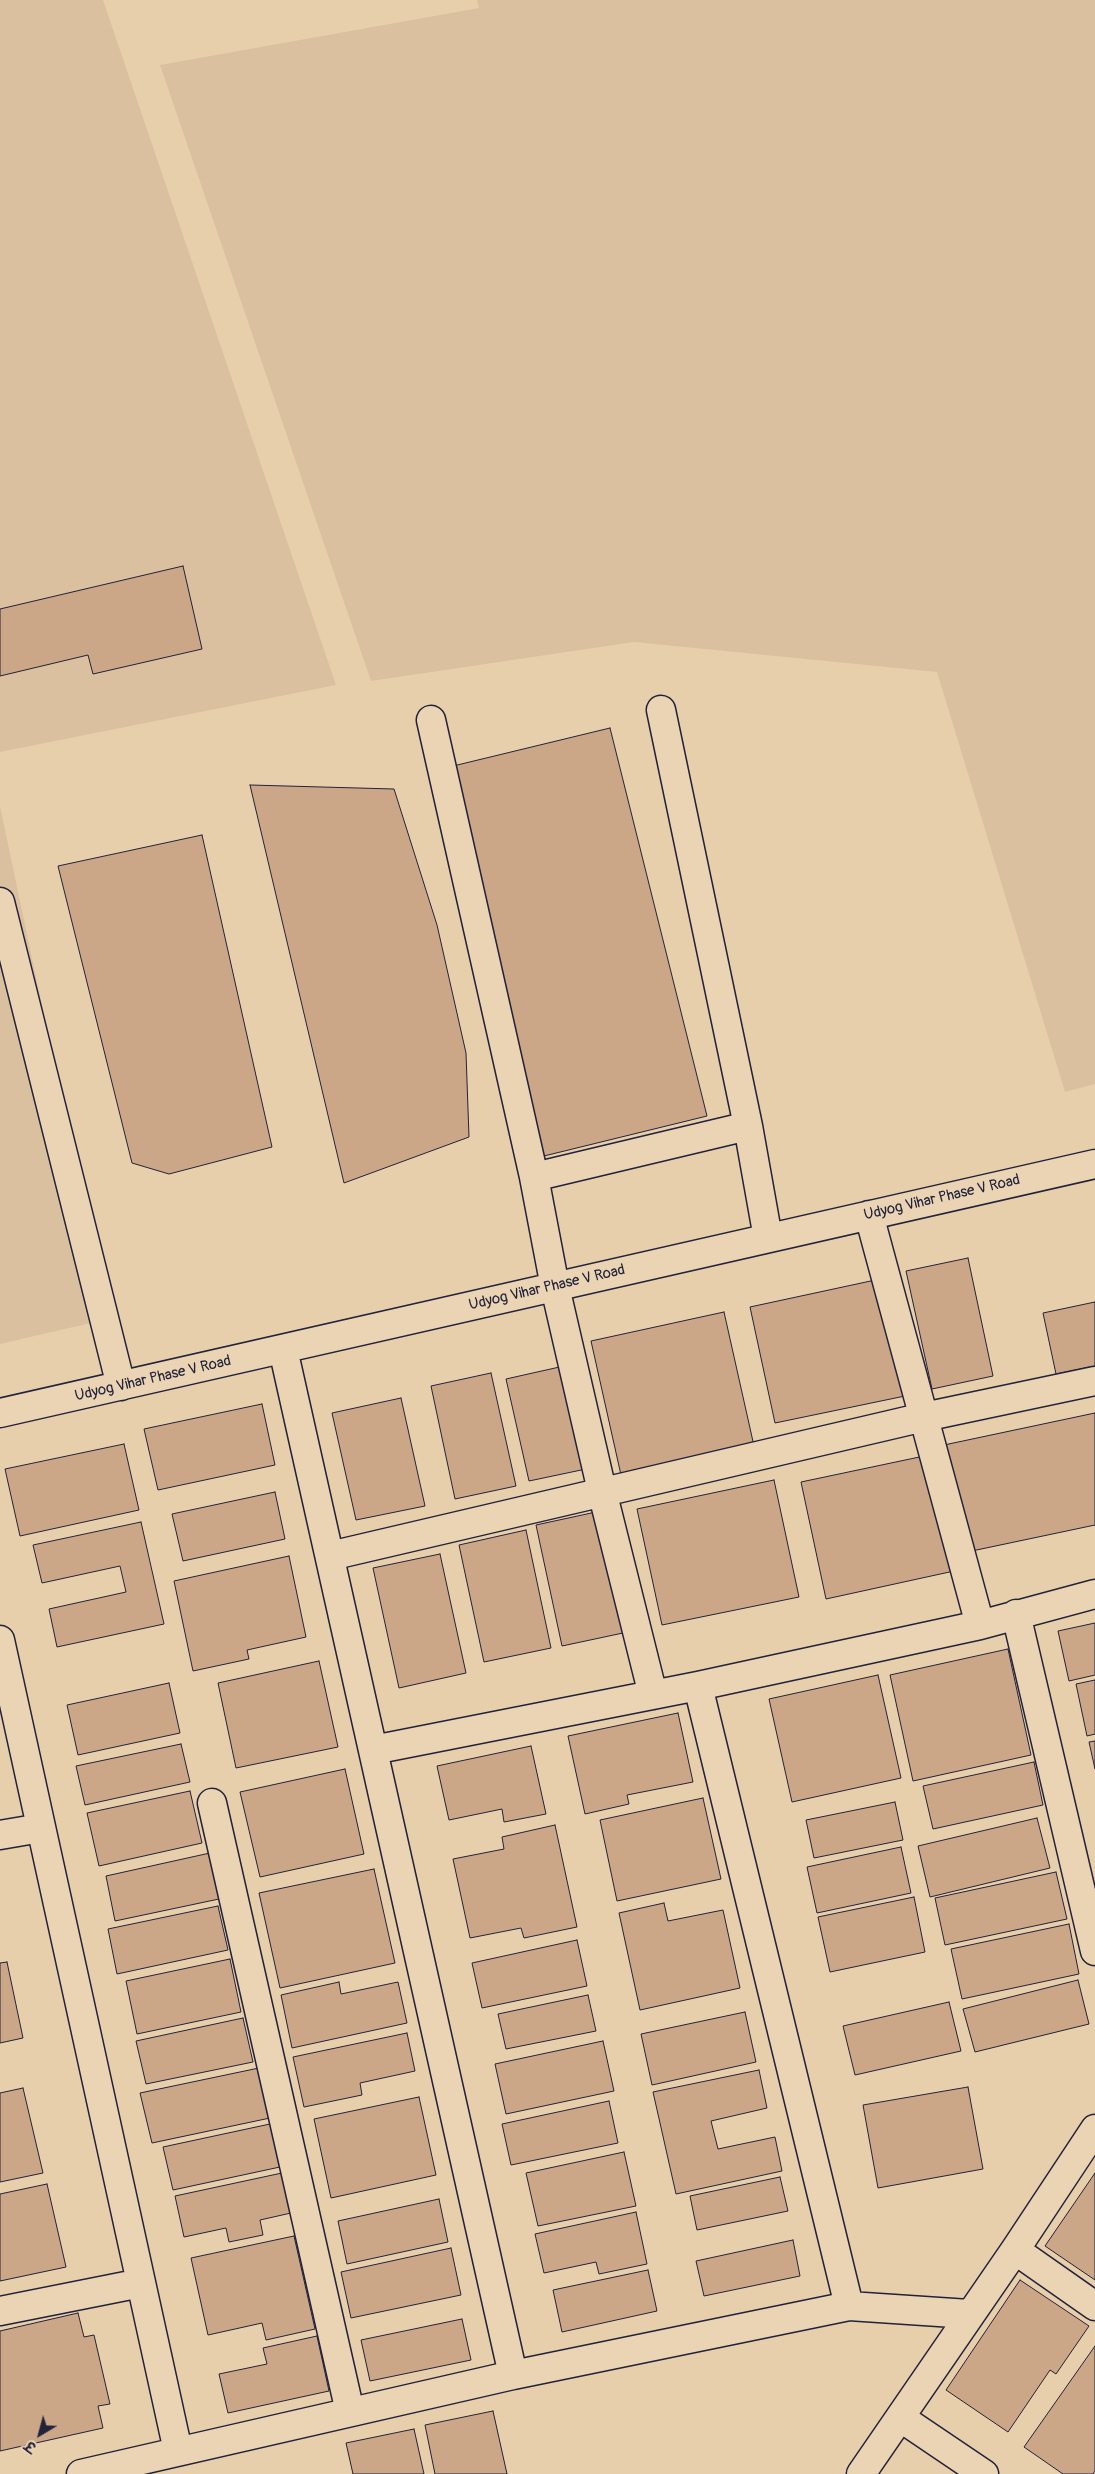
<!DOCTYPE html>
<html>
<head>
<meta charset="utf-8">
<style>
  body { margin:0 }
  #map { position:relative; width:1095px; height:2474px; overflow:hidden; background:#e8cfac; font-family:Pangolin,"Playpen Sans Deva",sans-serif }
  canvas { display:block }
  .north { position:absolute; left:15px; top:2409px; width:50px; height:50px; -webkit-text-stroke:4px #ead4b3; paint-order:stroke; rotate:217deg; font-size:14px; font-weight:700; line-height:20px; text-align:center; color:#22223b }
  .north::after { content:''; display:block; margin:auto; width:18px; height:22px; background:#22223b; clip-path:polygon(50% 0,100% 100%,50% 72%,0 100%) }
</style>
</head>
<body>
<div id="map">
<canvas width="1095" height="2474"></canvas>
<div class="north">उ</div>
</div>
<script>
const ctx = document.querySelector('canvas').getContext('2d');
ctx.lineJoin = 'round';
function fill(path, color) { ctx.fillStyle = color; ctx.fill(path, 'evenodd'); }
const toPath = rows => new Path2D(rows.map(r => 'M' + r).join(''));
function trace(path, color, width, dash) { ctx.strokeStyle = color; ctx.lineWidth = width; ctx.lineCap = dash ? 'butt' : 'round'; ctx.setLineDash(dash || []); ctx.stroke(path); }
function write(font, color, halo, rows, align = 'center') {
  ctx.font = font + ' Pangolin,sans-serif'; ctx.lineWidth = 4; ctx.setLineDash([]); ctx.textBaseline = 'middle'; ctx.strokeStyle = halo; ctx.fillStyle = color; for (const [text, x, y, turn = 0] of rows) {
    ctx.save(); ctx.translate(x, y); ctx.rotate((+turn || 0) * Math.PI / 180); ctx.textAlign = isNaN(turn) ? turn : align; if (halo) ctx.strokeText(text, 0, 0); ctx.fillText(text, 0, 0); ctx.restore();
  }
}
const built = toPath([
  [0,0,103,0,336,685,0,752],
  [477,0,1095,0,1095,1084,1065,1092,937,672,634,642,371,681,160,65,479,8],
  [0,806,108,1319,0,1344]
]);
const building = toPath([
  [183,566,202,649,93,674,88,655,0,676,0,609,183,566],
  [610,728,707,1116,544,1156,449,767,610,728],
  [250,785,394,789,437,925,466,1053,469,1137,344,1183,250,785],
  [202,835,272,1147,169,1174,132,1163,58,866,202,835],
  [968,1258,993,1376,932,1389,906,1271,968,1258],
  [880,1279,905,1396,775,1423,750,1307,880,1279],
  [1095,1302,1095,1366,1056,1374,1043,1313,1095,1302],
  [724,1312,754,1446,621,1475,591,1341,724,1312],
  [564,1366,586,1469,529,1481,506,1379,564,1366],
  [491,1373,516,1486,455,1499,431,1386,491,1373],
  [401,1398,425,1506,356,1520,332,1413,401,1398],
  [262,1404,275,1465,158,1490,144,1429,262,1404],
  [1095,1413,1095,1525,967,1552,944,1445,1095,1413],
  [124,1444,139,1510,20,1536,5,1469,124,1444],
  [929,1455,954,1571,826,1599,801,1482,929,1455],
  [774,1480,799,1597,662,1625,637,1509,774,1480],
  [275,1492,285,1539,183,1561,172,1514,275,1492],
  [596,1512,623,1633,562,1646,536,1525,596,1512],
  [141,1522,164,1624,57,1647,49,1609,126,1592,120,1566,42,1583,33,1545,141,1522],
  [526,1530,551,1648,484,1662,459,1545,526,1530],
  [440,1554,466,1673,399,1688,373,1568,440,1554],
  [289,1556,306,1637,247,1650,249,1659,193,1671,174,1581,289,1556],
  [1095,1623,1095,1675,1069,1681,1058,1631,1095,1623],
  [1008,1649,1031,1755,913,1781,890,1675,1008,1649],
  [319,1661,338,1747,236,1768,218,1683,319,1661],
  [878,1675,901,1778,792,1802,769,1699,878,1675],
  [1095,1680,1095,1734,1087,1736,1076,1684,1095,1680],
  [169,1683,180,1733,78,1755,67,1705,169,1683],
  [678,1713,693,1782,627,1795,629,1804,585,1814,568,1736,678,1713],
  [1095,1741,1095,1769,1089,1742,1095,1741],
  [181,1744,190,1782,85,1805,76,1766,181,1744],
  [531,1746,546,1814,504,1822,502,1809,449,1820,437,1766,531,1746],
  [1034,1762,1043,1805,933,1829,923,1786,1034,1762],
  [345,1769,364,1854,260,1877,240,1792,345,1769],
  [190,1791,202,1843,99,1866,87,1813,190,1791],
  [703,1798,721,1879,617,1901,600,1820,703,1798],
  [895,1802,903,1840,814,1858,806,1820,895,1802],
  [1037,1818,1050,1868,930,1897,918,1846,1037,1818],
  [555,1825,577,1927,524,1938,521,1928,470,1938,453,1859,504,1849,502,1837,555,1825],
  [901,1847,911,1893,817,1913,807,1867,901,1847],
  [210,1853,219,1899,115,1921,106,1876,210,1853],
  [374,1869,395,1963,280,1988,259,1893,374,1869],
  [1056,1872,1067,1919,945,1945,935,1898,1056,1872],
  [914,1897,925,1952,830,1972,818,1917,914,1897],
  [664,1903,668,1921,723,1910,740,1988,640,2010,619,1913,664,1903],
  [218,1906,228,1950,117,1974,108,1929,218,1906],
  [1069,1924,1079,1974,962,1999,951,1949,1069,1924],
  [577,1940,587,1986,482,2008,472,1963,577,1940],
  [230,1959,241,2012,137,2034,126,1981,230,1959],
  [7,1962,23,2038,0,2043,0,1963,7,1962],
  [1078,1980,1089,2024,975,2052,963,2009,1078,1980],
  [339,1982,341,1994,398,1982,407,2023,292,2048,281,1995,339,1982],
  [588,1995,596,2031,506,2049,498,2014,588,1995],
  [949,2002,961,2051,855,2075,843,2026,949,2002],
  [745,2012,756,2062,652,2085,641,2034,745,2012],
  [243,2018,253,2062,146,2084,136,2041,243,2018],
  [407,2033,415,2071,360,2083,362,2095,304,2107,293,2057,407,2033],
  [603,2041,614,2091,506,2114,495,2064,603,2041],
  [259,2068,270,2118,152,2143,140,2093,259,2068],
  [759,2070,767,2108,711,2121,718,2149,775,2137,782,2171,676,2194,653,2092,759,2070],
  [968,2087,983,2169,878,2188,863,2105,968,2087],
  [23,2088,43,2173,0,2182,0,2093,23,2088],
  [419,2097,436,2175,331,2198,314,2119,419,2097],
  [609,2101,618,2143,511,2165,502,2124,609,2101],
  [270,2124,280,2167,173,2190,163,2147,270,2124],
  [624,2152,636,2206,538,2226,526,2173,624,2152],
  [282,2173,291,2213,260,2220,263,2235,229,2242,226,2228,184,2237,175,2196,282,2173],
  [1095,2173,1095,2280,1045,2246,1095,2173],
  [780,2177,788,2211,697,2230,690,2196,780,2177],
  [47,2184,66,2267,0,2281,0,2194,47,2184],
  [439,2199,448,2242,347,2264,338,2221,439,2199],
  [636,2212,647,2264,599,2274,596,2262,544,2273,535,2234,636,2212],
  [294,2236,315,2329,266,2340,262,2323,208,2335,191,2258,294,2236],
  [793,2240,800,2276,704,2296,696,2261,793,2240],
  [451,2248,461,2295,351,2318,341,2272,451,2248],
  [648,2270,657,2311,562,2332,553,2290,648,2270],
  [1020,2280,1089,2326,1056,2374,1050,2370,1008,2432,946,2390,1020,2280],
  [78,2313,84,2337,94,2335,110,2404,98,2406,103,2428,0,2451,0,2331,78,2313],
  [462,2319,471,2360,370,2381,361,2340,462,2319],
  [317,2336,329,2391,228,2413,219,2374,267,2364,263,2348,317,2336],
  [1095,2346,1095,2471,1093,2474,1063,2474,1024,2447,1095,2346],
  [493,2411,507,2474,435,2474,425,2425,493,2411],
  [414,2429,424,2474,353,2474,346,2443,414,2429]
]);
const minor = toPath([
  [661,710,748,1126,768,1238],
  [431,720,534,1177,555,1287,602,1491,653,1695],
  [0,902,121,1386],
  [534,1177,748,1126],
  [869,1215,980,1625],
  [283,1349,513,2375],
  [0,1413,1095,1164],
  [330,1556,924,1417,1095,1381],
  [1016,1614,1095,1951],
  [0,1640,178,2451],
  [698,1686,849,2306],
  [373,1750,698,1686,980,1625,1095,1594],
  [212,1803,350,2412],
  [0,1835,41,1828],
  [1015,2250,1095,2306],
  [0,2311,141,2283],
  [901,2418,984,2474],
  [81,2474,513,2375,849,2306,969,2314],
  [861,2474,1015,2250,1095,2129]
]);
const streetNames = [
  ["Udyog Vihar Phase V Road",942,1198,-13],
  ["Udyog Vihar Phase V Road",547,1288,-13],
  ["Udyog Vihar Phase V Road",153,1379,-13]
];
fill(built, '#dbc09f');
fill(building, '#cba788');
trace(building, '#22223b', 1);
trace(minor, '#22223b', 31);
trace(minor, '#ead4b3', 28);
write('15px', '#22223b', '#ead4b3', streetNames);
</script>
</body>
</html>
